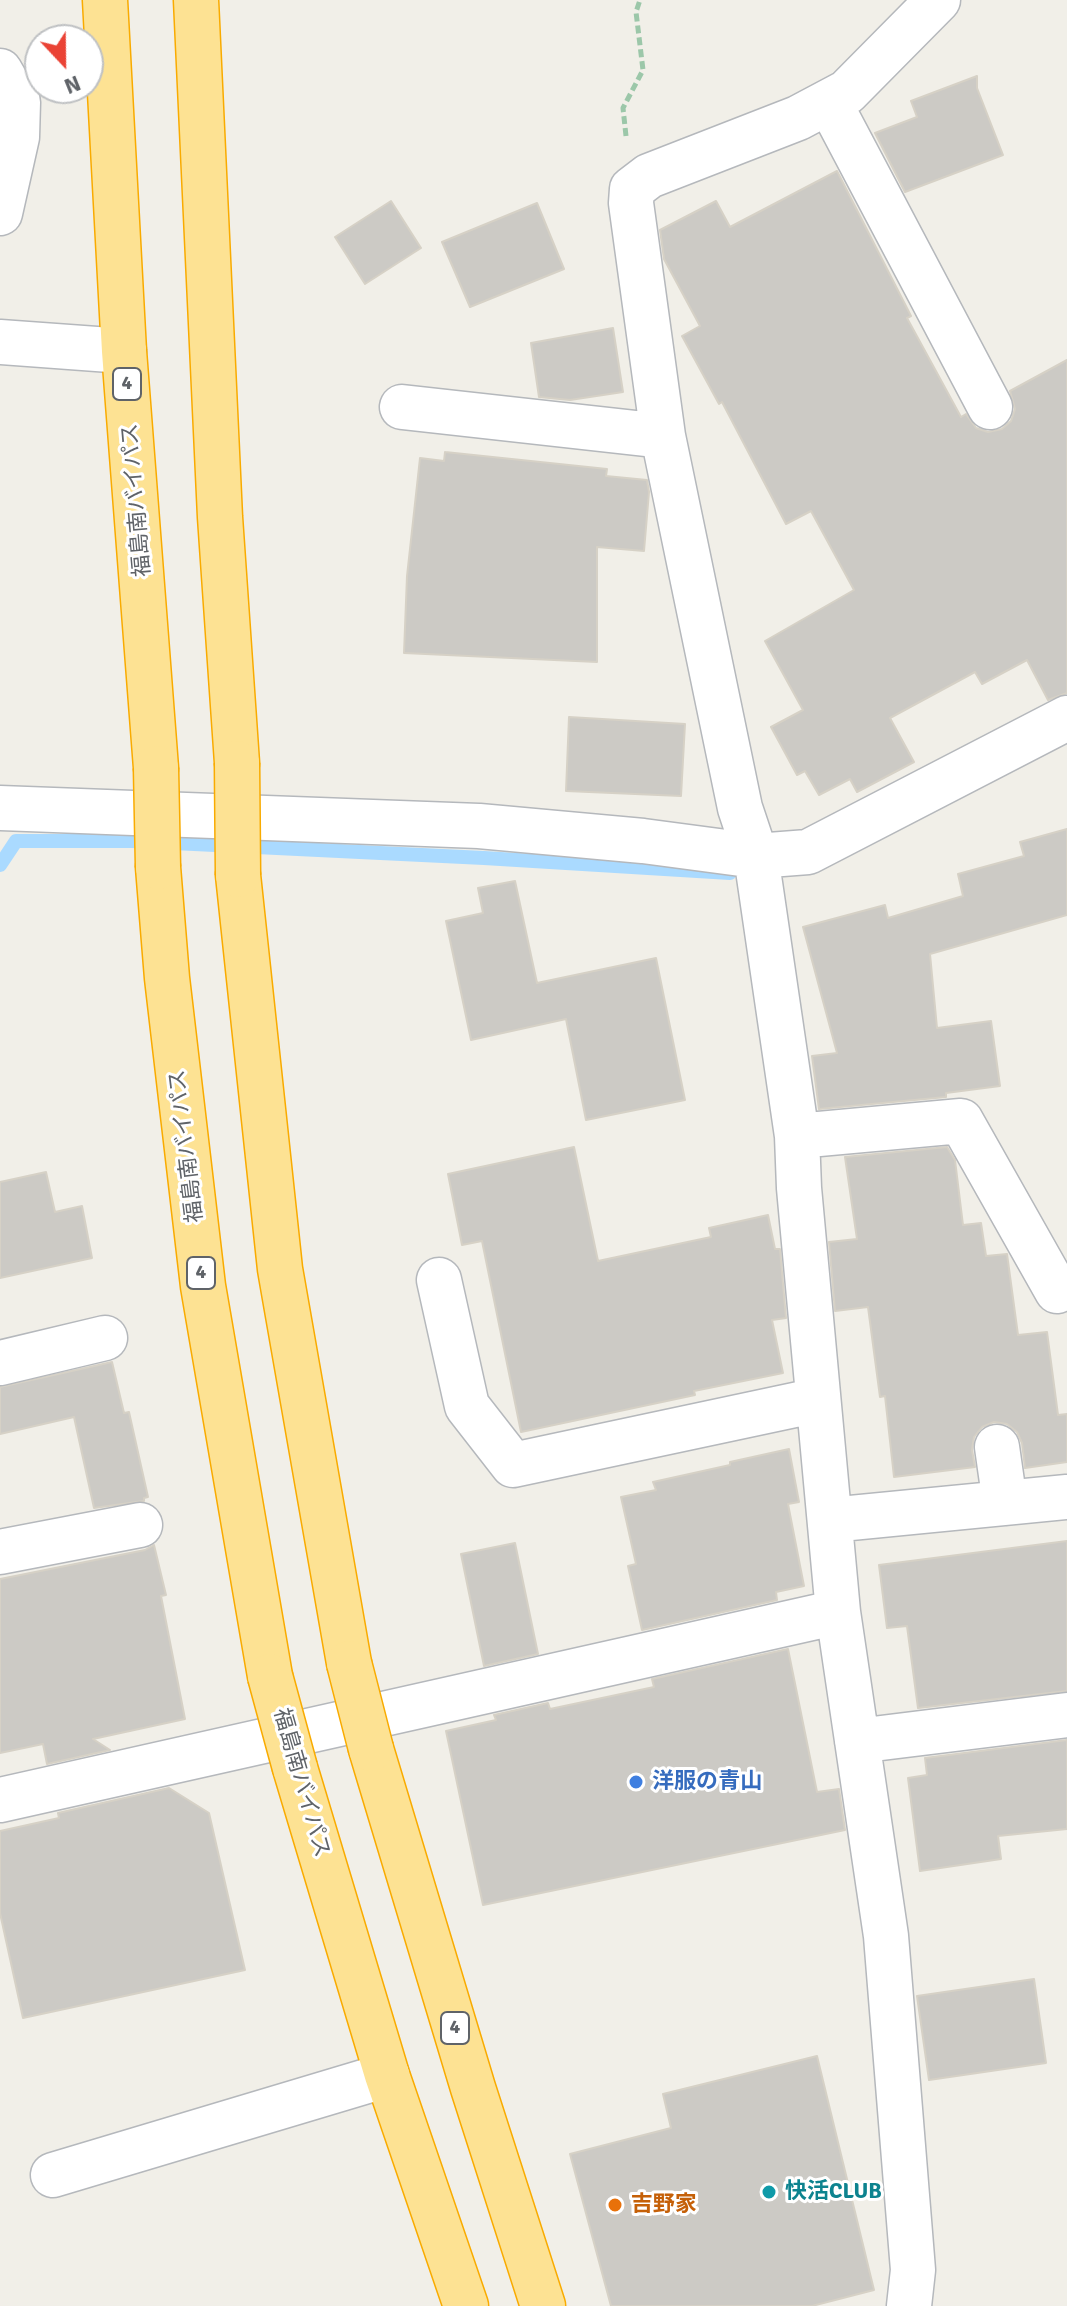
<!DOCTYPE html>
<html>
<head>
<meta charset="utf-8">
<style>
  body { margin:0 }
  #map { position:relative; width:1067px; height:2306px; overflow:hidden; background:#f1efe8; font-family:Signika,sans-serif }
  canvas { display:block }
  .north { position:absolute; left:24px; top:24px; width:80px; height:80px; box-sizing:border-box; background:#fff; border:2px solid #bfc1c3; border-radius:50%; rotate:158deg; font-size:22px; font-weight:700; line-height:32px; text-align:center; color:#5f6368 }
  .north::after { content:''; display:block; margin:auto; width:28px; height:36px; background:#ea4335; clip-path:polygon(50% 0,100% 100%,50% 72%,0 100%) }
</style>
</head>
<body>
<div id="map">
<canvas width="1067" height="2306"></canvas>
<div class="north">N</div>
</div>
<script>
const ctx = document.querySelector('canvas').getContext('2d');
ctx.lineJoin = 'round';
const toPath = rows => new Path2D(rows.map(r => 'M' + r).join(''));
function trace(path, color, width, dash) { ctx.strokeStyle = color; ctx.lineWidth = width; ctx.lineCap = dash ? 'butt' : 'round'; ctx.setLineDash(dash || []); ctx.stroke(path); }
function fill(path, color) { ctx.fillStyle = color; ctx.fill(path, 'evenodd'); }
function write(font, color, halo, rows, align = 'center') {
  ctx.font = font + ' Signika,"Noto Sans JP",sans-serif'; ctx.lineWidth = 6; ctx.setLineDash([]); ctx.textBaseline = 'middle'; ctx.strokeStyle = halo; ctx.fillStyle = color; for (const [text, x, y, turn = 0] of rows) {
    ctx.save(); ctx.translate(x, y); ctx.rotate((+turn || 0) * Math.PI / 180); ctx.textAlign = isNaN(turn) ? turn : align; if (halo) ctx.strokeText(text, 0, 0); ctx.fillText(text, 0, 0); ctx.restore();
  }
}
const stream = toPath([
  [0,865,16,841,132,841,484,858,730,873]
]);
const building = toPath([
  [977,76,977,88,1003,155,905,192,875,133,917,117,911,101,977,76],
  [837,171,911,316,907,318,961,417,966,414,976,428,988,432,1002,429,1011,421,1015,409,1010,391,1067,360,1067,693,1048,700,1027,660,982,684,975,672,890,718,914,762,857,792,850,779,819,795,805,771,797,775,771,727,803,710,765,641,854,590,811,511,786,524,722,402,719,404,682,336,700,326,664,259,660,230,716,201,730,227,837,171],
  [391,201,421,248,365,284,335,237,391,201],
  [537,203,564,269,470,307,442,242,537,203],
  [613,328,623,392,570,400,539,397,531,343,613,328],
  [445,452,607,469,606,476,647,480,649,492,644,551,597,547,597,662,404,653,407,576,420,458,444,461,445,452],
  [569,717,685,724,681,796,566,791,569,717],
  [1067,829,1067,915,930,954,937,1028,991,1021,1000,1086,946,1093,946,1097,819,1109,812,1056,837,1053,803,927,885,905,888,918,963,896,958,874,1024,856,1020,842,1067,829],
  [515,881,537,983,656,958,685,1100,586,1120,566,1019,471,1040,446,921,483,913,478,888,515,881],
  [574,1147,598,1261,711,1237,709,1228,768,1215,775,1249,780,1249,786,1318,772,1320,783,1373,694,1391,695,1395,521,1432,482,1241,462,1245,448,1174,574,1147],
  [947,1147,955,1160,963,1225,981,1223,986,1256,1007,1254,1018,1335,1047,1332,1058,1415,1067,1414,1067,1462,1025,1468,1022,1443,1017,1432,1007,1424,994,1422,982,1427,974,1437,972,1450,975,1467,894,1477,885,1396,880,1397,868,1307,835,1311,829,1242,857,1239,845,1157,947,1147],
  [46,1172,55,1212,82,1206,92,1258,0,1278,0,1182,46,1172],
  [112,1362,124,1413,129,1412,148,1497,144,1498,144,1501,94,1508,74,1417,0,1434,0,1387,112,1362],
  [789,1449,799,1502,788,1504,804,1586,776,1592,777,1600,642,1630,628,1566,636,1564,621,1497,656,1490,653,1482,730,1465,730,1462,789,1449],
  [1067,1541,1067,1691,918,1708,907,1626,887,1628,879,1565,1067,1541],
  [515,1543,538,1654,484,1666,461,1554,515,1543],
  [154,1545,166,1595,161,1596,185,1719,93,1739,110,1750,47,1764,43,1744,0,1753,0,1579,145,1550,154,1545],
  [788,1649,817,1792,839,1789,845,1830,483,1905,446,1731,496,1720,494,1715,548,1703,550,1709,654,1687,652,1679,788,1649],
  [1067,1740,1067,1829,998,1836,1001,1859,920,1871,908,1778,927,1775,925,1758,1067,1740],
  [169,1788,209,1813,245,1970,23,2018,0,1913,0,1831,59,1818,58,1813,169,1788],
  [1034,1979,1046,2063,929,2080,917,1996,1034,1979],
  [817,2056,874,2290,812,2306,611,2306,570,2154,671,2128,663,2094,817,2056]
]);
const path = toPath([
  [626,136,623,108,643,70,636,12,640,0]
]);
const street = toPath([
  [0,71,18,102,17,137,0,213],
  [829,102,990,407],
  [0,342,124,351],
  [402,407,663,436],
  [0,808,479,826,643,841,756,856,808,852,1067,718],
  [797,1136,961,1121,1057,1291,1067,1286],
  [439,1280,467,1406,513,1465,818,1400],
  [0,1363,105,1338],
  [997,1447,1005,1503],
  [830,1520,1067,1497],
  [0,1552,140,1525],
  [857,1741,1067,1715],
  [0,1800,838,1612],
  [53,2175,387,2075],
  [909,2306,913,2270,886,1936,838,1612,799,1188,797,1136,756,856,740,808,663,436,631,203,632,189,649,176,798,118,847,92,938,0]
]);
const highway = toPath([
  [105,0,124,351,156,768],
  [196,0,220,517,237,763],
  [158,867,167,978,203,1286,270,1676],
  [238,875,280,1269,349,1663],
  [371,1749,473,2088,543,2306],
  [295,1768,387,2075,466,2306]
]);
const highwayBridge = toPath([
  [237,763,238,875],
  [156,768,158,867],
  [349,1663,371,1749],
  [270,1676,295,1768]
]);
const markers = [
  [636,1782,8,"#3f7fe0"],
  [769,2192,8,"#0f9aa8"],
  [615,2205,8,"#e8710a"]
];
const shields = [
  [127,384,28],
  [201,1273,28],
  [455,2028,28]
];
const shieldNames = [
  ["4",127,384],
  ["4",201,1273],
  ["4",455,2028]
];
const streetNames = [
  ["福島南バイパス",137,500,-95],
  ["福島南バイパス",187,1146,-97],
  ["福島南バイパス",301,1783,74]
];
const shopNames = [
  ["洋服の青山",652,1782]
];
const cultureNames = [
  ["快活CLUB",785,2192]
];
const foodNames = [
  ["吉野家",631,2205]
];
trace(stream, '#aadaff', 14);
fill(building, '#cccac5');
trace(building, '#d6d1c6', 2);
trace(street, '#b5b8bc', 47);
trace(highway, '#f9ab00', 47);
trace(path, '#9cc7a9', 5, [8, 4]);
trace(street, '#fff', 44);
trace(highway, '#fde293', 44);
trace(highwayBridge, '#f9ab00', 47, []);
trace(highwayBridge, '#fde293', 44);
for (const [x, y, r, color] of markers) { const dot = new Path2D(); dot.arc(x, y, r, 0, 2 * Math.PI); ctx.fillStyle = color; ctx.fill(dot); trace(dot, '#fff', 3); }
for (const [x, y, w] of shields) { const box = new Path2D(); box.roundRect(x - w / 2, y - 16, w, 32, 6); ctx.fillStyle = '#fff'; ctx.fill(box); trace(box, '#5f6368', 2); }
write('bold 20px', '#5f6368', null, shieldNames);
write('22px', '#5f6368', '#fff', streetNames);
write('bold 22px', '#366cbe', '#fff', shopNames, 'left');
write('bold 22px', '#0d838f', '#fff', cultureNames, 'left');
write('bold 22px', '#c56008', '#fff', foodNames, 'left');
</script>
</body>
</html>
